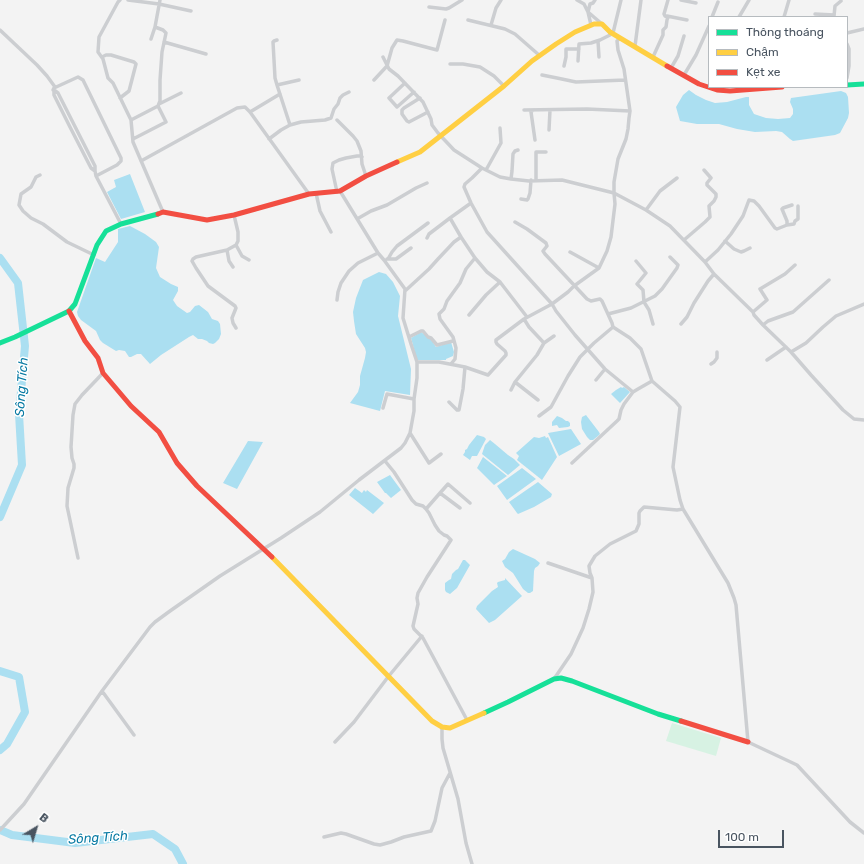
<!DOCTYPE html>
<html>
<head>
<meta charset="utf-8">
<style>
  body { margin:0 }
  #map { position:relative; width:864px; height:864px; overflow:hidden; background:#f3f3f3; font-family:Rubik,sans-serif }
  canvas { display:block }
  .legend { position:absolute; left:708px; top:16px; width:140px; height:72px; box-sizing:border-box; background:#fff; border:1px solid #b6bbbf; margin:0; padding:5px 7px; list-style:none; font-size:12px; color:#495460 }
  .legend li { display:flex; align-items:center; gap:8px; height:20px }
  .legend b { width:20px; border:1px solid #b6bbbf }
  .north { position:absolute; left:16px; top:808px; width:40px; height:40px; -webkit-text-stroke:3px #fff; paint-order:stroke; rotate:38deg; font-size:11px; font-weight:700; line-height:16px; text-align:center; color:#495460 }
  .north::after { content:''; display:block; margin:auto; width:14px; height:18px; background:#495460; clip-path:polygon(50% 0,100% 100%,50% 72%,0 100%) }
  .scale { position:absolute; left:718px; top:830px; width:66px; height:18px; box-sizing:border-box; border:2px solid #495460; border-top:0; padding-left:5px; font-size:12px; line-height:14px; white-space:nowrap; color:#495460; -webkit-text-stroke:3px #fff; paint-order:stroke }
</style>
</head>
<body>
<div id="map">
<canvas width="864" height="864"></canvas>
<ul class="legend">
<li><b style="height:5px;background:#16e098"></b>Thông thoáng</li>
<li><b style="height:5px;background:#ffcf43"></b>Chậm</li>
<li><b style="height:5px;background:#f24e42"></b>Kẹt xe</li>
</ul>
<div class="north">B</div>
<div class="scale">100 m</div>
</div>
<script>
const ctx = document.querySelector('canvas').getContext('2d');
ctx.lineJoin = 'round';
function fill(path, color) { ctx.fillStyle = color; ctx.fill(path, 'evenodd'); }
const toPath = rows => new Path2D(rows.map(r => 'M' + r).join(''));
function trace(path, color, width, dash) { ctx.strokeStyle = color; ctx.lineWidth = width; ctx.lineCap = dash ? 'butt' : 'round'; ctx.setLineDash(dash || []); ctx.stroke(path); }
function write(font, color, halo, rows, align = 'center') {
  ctx.font = font + ' Rubik,sans-serif'; ctx.lineWidth = 3; ctx.setLineDash([]); ctx.textBaseline = 'middle'; ctx.strokeStyle = halo; ctx.fillStyle = color; for (const [text, x, y, turn = 0] of rows) {
    ctx.save(); ctx.translate(x, y); ctx.rotate((+turn || 0) * Math.PI / 180); ctx.textAlign = isNaN(turn) ? turn : align; if (halo) ctx.strokeText(text, 0, 0); ctx.fillText(text, 0, 0); ctx.restore();
  }
}
const green = toPath([
  [672,723,721,738,716,756,666,741]
]);
const water = toPath([
  [689,90,696,95,706,100,715,103,727,102,746,97,749,97,749,105,754,114,766,118,778,119,790,118,793,114,793,109,790,102,791,98,841,91,846,93,848,97,849,113,848,118,840,133,835,135,793,141,790,139,782,132,776,131,755,132,737,129,719,124,697,124,680,121,676,107,683,95],
  [130,174,145,212,121,219,107,192,116,187,114,180],
  [130,226,145,234,156,242,159,247,156,268,160,277,171,284,178,287,178,291,173,300,177,306,187,313,190,312,195,306,199,305,208,312,212,319,218,321,220,324,221,334,219,339,215,343,213,344,209,343,207,341,202,339,198,339,193,335,189,337,161,355,150,364,141,354,137,354,131,357,129,357,125,351,119,350,116,351,103,343,100,340,96,331,81,320,78,316,77,312,96,258,105,262,118,242,118,229],
  [379,272,386,274,393,282,400,296,398,316,411,369,410,395,385,391,380,411,350,403,358,392,360,385,360,376,365,358,366,352,365,348,356,334,354,321,353,312,356,298,363,280],
  [421,332,431,339,436,347,451,342,454,352,453,356,446,359,446,360,417,360,411,338],
  [621,387,622,388,624,387,630,392,620,403,611,394,616,390],
  [586,415,599,432,600,434,598,436,593,440,590,440,587,437,582,429,581,422,582,417],
  [557,416,562,418,566,421,568,421,570,423,570,426,568,427,559,428,557,425,552,426,552,422],
  [571,429,581,444,559,456,548,433],
  [477,435,484,437,486,439,477,456,472,456,470,460,463,455,465,452,465,450,467,449,469,445],
  [545,436,546,438,548,437,557,457,542,480,517,460,519,456,516,453,534,437,539,438],
  [490,440,495,444,508,455,514,459,520,465,508,475,482,454,485,445],
  [248,441,263,442,237,489,223,483],
  [483,457,507,476,494,485,477,468],
  [522,468,536,479,507,500,497,486],
  [390,475,401,490,391,498,386,493,385,493,377,482],
  [538,482,552,494,551,497,534,507,518,514,517,513,509,502],
  [355,488,362,493,364,490,366,492,367,490,384,503,373,514,349,495],
  [513,549,535,559,540,563,538,566,535,568,534,571,533,591,530,593,528,593,523,589,513,573,505,567,502,561,505,559,509,552],
  [463,560,465,560,470,565,457,588,450,594,446,592,445,590,445,583,449,580,451,579,452,574,456,570,458,569],
  [505,578,522,596,495,620,489,623,476,609,477,606,492,591,498,587,497,583,498,582,505,580]
]);
const river = toPath([
  [0,258,18,283,25,346,19,414,22,465,0,517],
  [0,671,19,677,25,712,7,744,0,750],
  [0,830,12,835,75,843,153,834,175,849,183,864]
]);
const street = toPath([
  [120,0,118,2,99,37,98,52,103,59,108,78,113,83,131,120,133,142,163,212],
  [128,0,159,4,191,11],
  [577,0,584,4,588,12,602,24],
  [681,0,696,3],
  [429,7,446,9,449,8,462,0],
  [815,14,834,15],
  [667,16,687,20],
  [834,16,835,6,841,1],
  [712,17,718,2],
  [739,17,749,0],
  [784,17,789,0],
  [468,20,505,29,515,34,539,55],
  [491,25,496,8,501,0],
  [591,25,588,12,590,4,593,3,595,0],
  [0,30,37,65,47,76,55,87],
  [613,33,621,0],
  [847,33,864,29],
  [151,39,155,27],
  [277,40,274,41,273,42,275,78,277,85,290,125],
  [598,41,599,57],
  [164,42,206,54],
  [847,44,849,49,849,66,847,78],
  [635,46,641,0],
  [102,57,106,55,111,55,134,62,136,64,129,91,120,98],
  [383,57,389,69,398,76,423,102,431,119,432,125,438,133,454,150,482,168,500,177,511,179,529,181,562,180,614,193,646,210,670,226,705,262,714,274,753,312,754,315,763,325,791,352,811,375,843,410,854,419,864,420],
  [653,57,663,35,663,30,666,27,667,20,668,17,665,16,664,14,668,0],
  [578,61,579,44,591,43,600,40,610,35,610,32],
  [450,64,463,64,480,67,494,76,504,86],
  [564,66,566,57,566,49,579,49],
  [671,68,678,56,684,36],
  [542,75,557,78,576,82,625,80],
  [684,75,696,55,709,26],
  [374,80,387,66,392,48,397,40,403,41,437,50,445,20],
  [405,83,389,98,397,107,414,92],
  [277,85,299,80],
  [54,90,58,93,95,166,95,171,96,176,121,224],
  [420,98,404,108,402,110,402,114,407,121,409,122,428,112],
  [159,104,181,93],
  [524,110,587,109,630,111],
  [533,110,531,112,535,140],
  [250,112,280,94],
  [131,120,158,106,160,101,160,80,162,52,166,33,163,30,155,27,160,0],
  [337,120,353,136,357,141,361,151,362,164,366,176],
  [549,130,550,110],
  [133,139,166,122,158,106],
  [269,139,281,130,290,125,301,122,325,120,331,118,334,109,338,104,340,98,343,95,349,92],
  [141,161,237,108,245,107,250,112,309,194],
  [482,168,472,178,465,184,464,187,471,203,487,232,552,304,556,311,575,335,605,369,633,392,638,389,652,381],
  [486,170,501,143,500,128],
  [95,171,91,168,70,127,54,95,54,90,53,90,54,88,78,77,83,80,121,158,121,161,117,165,96,176],
  [40,175,36,177,31,187,21,194,19,205,23,211,31,218,43,224,67,242,94,255],
  [511,179,512,171,513,154,515,151,518,150],
  [536,181,536,152,546,152],
  [337,192,332,169,333,163,339,160,346,158,357,156,360,156,362,157],
  [316,193,320,211,331,232],
  [521,199,527,200,528,199,530,193,531,180],
  [646,210,660,191,677,178],
  [357,219,371,211,387,205,416,188,427,183],
  [515,222,527,229,546,243,547,246,543,251,545,254,587,299,591,301,600,299,602,301,612,323,613,327,630,338,641,349,652,381,675,401,680,407,673,467,680,500,683,509,728,583,734,598,736,605,748,742,797,765,850,822,864,833],
  [787,225,787,221,782,209,783,208,792,205],
  [461,237,450,218,471,203],
  [427,238,429,234,450,218],
  [684,240,705,222,710,217,709,206,714,201,716,197,716,194,707,185,707,183,711,178,704,170],
  [725,241,734,249,741,252,744,251,750,248],
  [236,245,242,256,249,260],
  [227,250,196,257,193,259,192,261,196,268,208,286,235,306,236,308,232,318,233,323,236,328],
  [570,252,599,268],
  [387,259,396,259,411,248],
  [388,259,392,252,397,246,428,223],
  [636,261,646,273,637,284,643,290,644,302,649,310,653,324],
  [705,262,718,250,731,234,743,216,749,200,754,201,759,206,775,228,777,229,787,225,794,224,795,221,798,219,798,206],
  [233,267,229,261,227,250,236,245,238,241,238,232,234,215],
  [405,291,429,269,438,259,454,242,461,237,475,258,487,272,500,282,527,317],
  [337,300,338,292,341,283,349,271,358,263,378,253],
  [753,312,767,300,760,289,785,274,795,265],
  [608,314,631,308,655,296,662,289,677,268,678,265,670,257],
  [469,315,486,295,500,282],
  [524,319,529,327,544,343,537,355,515,382,538,400],
  [681,324,687,317,694,303,708,281,714,274],
  [763,325,768,321,793,312,829,280],
  [409,337,421,331,423,331,428,337,431,338,437,345,453,341],
  [544,343,554,336],
  [791,352,806,343,823,327,836,316,864,304],
  [767,360,786,347],
  [417,362,439,362,465,367,488,375,506,355,506,353,505,351,497,344,496,342,496,340,524,319,552,304,568,292,574,286,599,268,607,251,611,237,615,204,614,193,614,182,618,159,626,139,628,129,629,118,630,111,624,69,618,50,617,41,620,38],
  [451,364,455,359,456,348,453,337,440,319,439,314,444,309,447,301,460,283,466,269,475,258],
  [711,364,714,362,717,358,717,352],
  [596,380,605,369],
  [511,390,515,382],
  [449,402,457,410,459,410,463,389,465,367],
  [383,408,387,394,414,399],
  [539,416,551,407,568,376,580,357,594,343,613,327],
  [410,433,429,463,441,454],
  [385,461,394,472,412,500,416,504,423,506,426,509,440,493,460,508],
  [572,463,617,421,619,419,621,410,624,404,633,392],
  [440,493,448,484,470,503],
  [426,509,429,513,435,525,439,531,444,535,447,536,451,540,427,577,418,593,417,598,418,604,413,626,414,629,423,638,467,720],
  [78,558,67,506,68,488,74,468,74,464,72,458,71,447,73,415,75,404,82,395,103,373],
  [548,563,592,578],
  [554,679,571,654,583,628,589,609,593,592,592,578,590,573,589,566,595,556,610,544,636,531,639,524,639,513,640,511,644,507,677,510,683,509],
  [442,727,442,739,443,748,458,799,466,843,472,864],
  [134,735,102,691,150,627,155,622,170,611,220,576,281,538,320,512,359,480,401,448,405,443,410,433,414,411,414,399,417,378,417,362,411,344,403,318,405,289,384,260,378,253,340,191],
  [335,742,354,722,388,677,422,636],
  [0,830,24,804,102,691],
  [324,837,341,833,346,834,374,844,380,845,391,842,404,837,431,831,435,821,442,788,450,773]
]);
const fast = toPath([
  [847,85,864,84],
  [0,343,15,337,69,311,75,304,97,245,106,231,121,224,158,214],
  [484,713,508,702,554,679,561,678,572,681,658,714,681,721]
]);
const slow = toPath([
  [397,162,420,152,504,86,532,61,556,44,575,32,594,24,602,24,610,32,667,66],
  [272,557,432,721,442,727,450,728,484,713]
]);
const jam = toPath([
  [667,66,699,84,717,90,730,91,782,87],
  [158,214,163,212,207,220,234,215,309,194,340,191,366,176,397,162],
  [69,311,85,341,98,358,103,373,131,406,159,432,177,463,197,486,272,557],
  [681,721,748,742]
]);
const waterNames = [
  ["Sông Tích",22,387,-86],
  ["Sông Tích",98,838,-4]
];
fill(green, '#d7f2e3');
fill(water, '#abdff1');
trace(river, '#abdff1', 8);
trace(street, '#ccced1', 3.5);
trace(fast, '#16e098', 5);
trace(slow, '#ffcf43', 5);
trace(jam, '#f24e42', 5);
write('italic 13px', '#097ba4', '#fff', waterNames);
</script>
</body>
</html>
